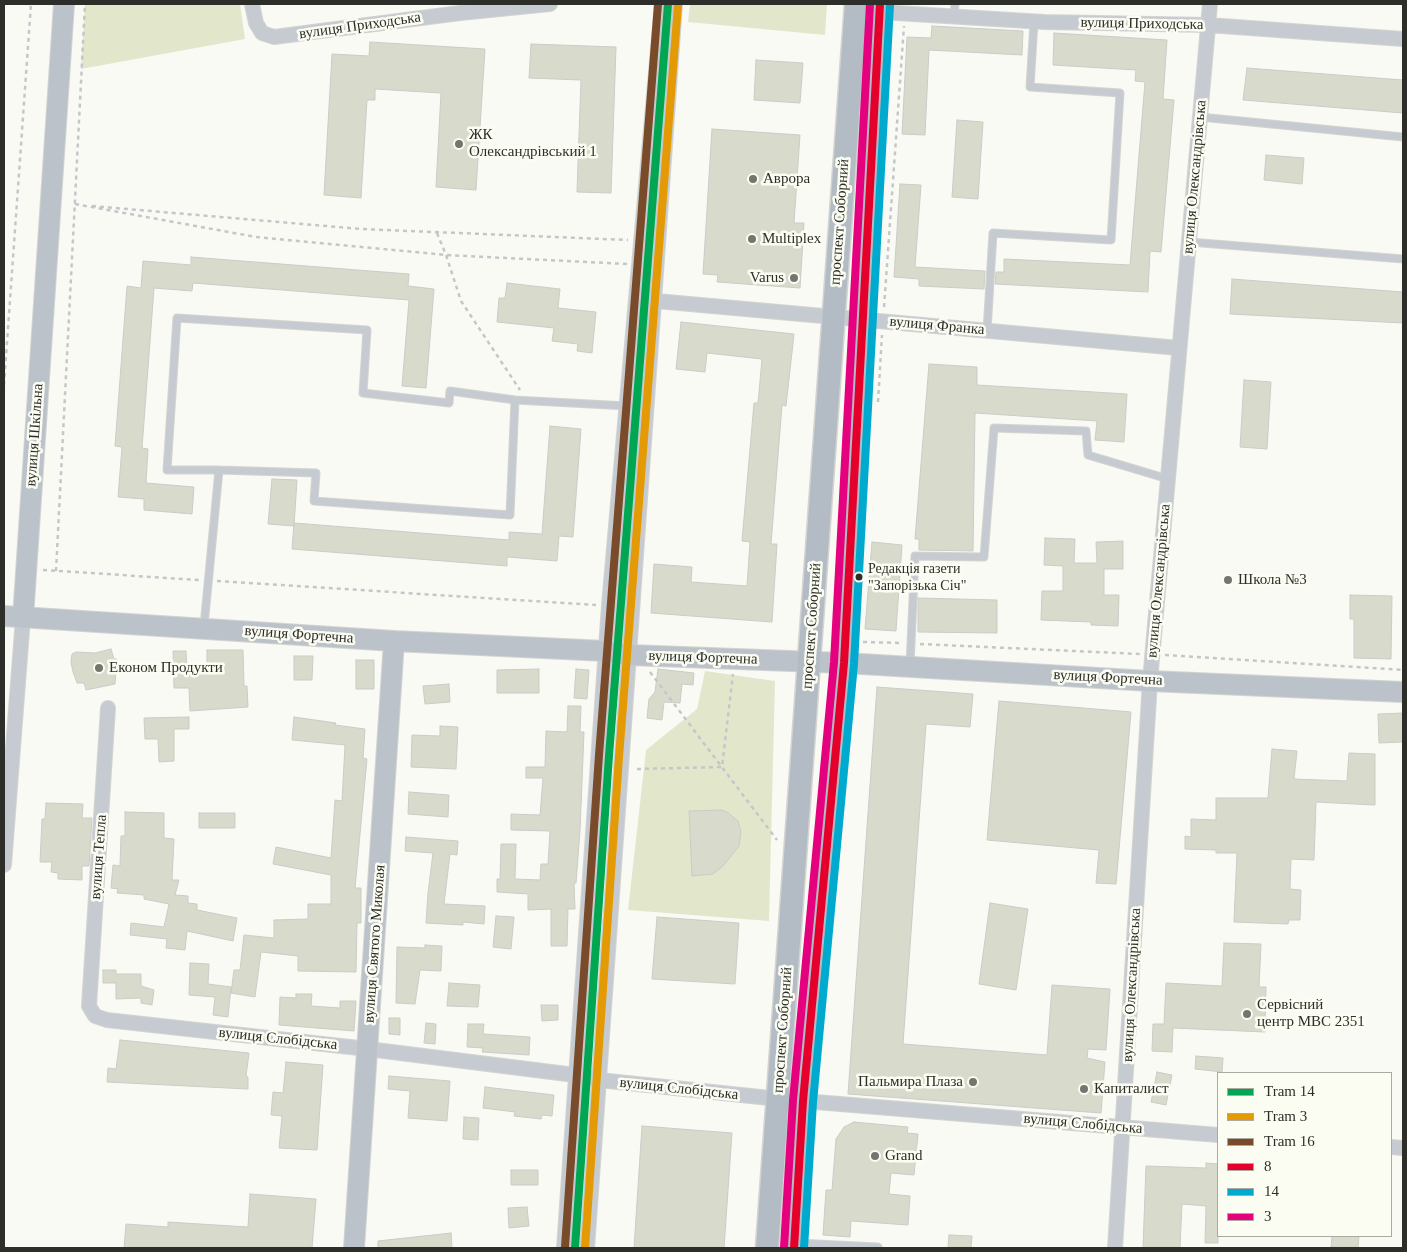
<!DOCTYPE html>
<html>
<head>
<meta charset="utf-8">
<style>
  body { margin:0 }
  #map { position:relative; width:1407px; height:1252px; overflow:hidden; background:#fafaf5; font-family:Georgia,serif }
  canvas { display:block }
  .frame { position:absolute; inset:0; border:5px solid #2d2e29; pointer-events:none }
  .legend { position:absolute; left:1217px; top:1072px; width:175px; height:165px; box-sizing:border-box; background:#fbfdf2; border:1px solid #a9aaa2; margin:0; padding:6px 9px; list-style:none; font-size:15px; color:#2d2e29 }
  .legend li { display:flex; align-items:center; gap:10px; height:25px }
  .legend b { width:25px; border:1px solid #a9aaa2 }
</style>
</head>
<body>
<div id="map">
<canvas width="1407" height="1252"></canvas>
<div class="frame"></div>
<ul class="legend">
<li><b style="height:6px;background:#00a651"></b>Tram 14</li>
<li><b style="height:6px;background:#e39a04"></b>Tram 3</li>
<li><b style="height:6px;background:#7a4b2a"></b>Tram 16</li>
<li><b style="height:6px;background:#e4002b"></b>8</li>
<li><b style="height:6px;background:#00a9ce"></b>14</li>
<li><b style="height:6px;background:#e5007d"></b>3</li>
</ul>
</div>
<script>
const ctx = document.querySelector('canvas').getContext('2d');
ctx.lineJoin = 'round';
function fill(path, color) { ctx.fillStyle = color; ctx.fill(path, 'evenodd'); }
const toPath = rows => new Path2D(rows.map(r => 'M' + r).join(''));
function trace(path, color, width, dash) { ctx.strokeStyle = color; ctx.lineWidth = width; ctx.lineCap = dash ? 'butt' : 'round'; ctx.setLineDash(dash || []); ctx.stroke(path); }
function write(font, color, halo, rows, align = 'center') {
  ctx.font = font + ' Georgia,serif'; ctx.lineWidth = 5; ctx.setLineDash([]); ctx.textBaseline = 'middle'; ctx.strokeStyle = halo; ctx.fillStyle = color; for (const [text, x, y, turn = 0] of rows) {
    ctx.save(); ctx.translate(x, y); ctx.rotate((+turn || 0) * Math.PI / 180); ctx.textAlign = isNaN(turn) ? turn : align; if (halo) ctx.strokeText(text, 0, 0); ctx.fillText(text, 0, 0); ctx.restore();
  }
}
const green = toPath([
  [85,4,240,4,245,39,81,69],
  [690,4,827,4,825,35,688,22],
  [705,671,775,681,769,921,628,910,646,750,697,709]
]);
const building = toPath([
  [932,26,1023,31,1022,55,929,50,925,135,902,134,907,37,931,38,932,26],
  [1054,33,1167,40,1163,99,1174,100,1161,252,1150,251,1148,292,995,284,996,272,1004,272,1004,259,1130,265,1145,82,1135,81,1136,70,1053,65,1054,33],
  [370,42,485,49,476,190,436,187,441,93,375,89,375,100,367,100,361,198,324,195,332,54,369,56,370,42],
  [531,44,616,47,611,193,577,192,581,80,529,78,531,44],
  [756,60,803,63,800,103,754,100,756,60],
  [1247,68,1403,80,1403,113,1243,100,1247,68],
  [957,120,983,122,978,199,952,197,957,120],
  [712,129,800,135,794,223,804,223,800,288,717,282,718,275,703,274,712,129],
  [1266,155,1304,158,1302,184,1264,180,1266,155],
  [900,184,921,185,915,267,985,271,984,289,919,286,919,279,894,277,900,184],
  [191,257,409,274,408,286,434,289,426,388,402,386,409,300,193,283,192,291,154,288,142,448,148,449,146,483,194,487,192,514,144,510,144,499,118,497,122,447,115,446,127,286,141,288,143,261,191,265,191,257],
  [1232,279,1403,292,1403,323,1230,314,1232,279],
  [507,283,560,289,558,308,596,312,592,353,577,351,578,344,552,341,554,328,497,322,499,298,505,298,507,283],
  [681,322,794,334,786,406,782,405,771,544,777,544,772,622,651,613,654,564,692,567,691,582,747,586,750,542,742,541,754,403,758,403,762,359,707,353,705,372,676,369,681,322],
  [929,364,977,367,977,385,1127,394,1124,442,1095,440,1097,421,975,413,973,551,919,550,919,539,915,539,929,364],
  [1244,380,1271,382,1267,449,1240,447,1244,380],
  [550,426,581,429,573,537,559,536,557,561,507,557,507,566,292,549,294,523,509,540,509,532,542,534,550,426],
  [272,479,297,480,294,526,268,524,272,479],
  [1045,538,1075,539,1074,563,1097,563,1096,542,1123,541,1123,569,1104,569,1104,595,1119,595,1118,626,1091,625,1091,622,1041,620,1042,591,1063,591,1063,566,1044,565,1045,538],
  [872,542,902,545,896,631,865,629,872,542],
  [1350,595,1392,596,1391,659,1354,658,1354,619,1350,619,1350,595],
  [918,598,997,600,997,633,918,632,918,598],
  [111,649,114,659,117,659,115,684,86,690,84,683,77,683,73,672,71,662,72,654,76,652,95,653,111,649],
  [207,650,243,650,244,686,247,686,248,707,190,711,189,688,174,688,173,651,186,651,187,670,207,669,207,650],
  [294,656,313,656,312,680,294,680,294,656],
  [356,660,374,660,374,689,356,689,356,660],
  [539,669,539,693,497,693,497,670,539,669],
  [576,669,589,670,587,699,574,698,576,669],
  [658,669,694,673,693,685,682,684,680,703,664,702,662,720,647,718,649,699,655,692,658,669],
  [449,684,450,702,425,704,423,686,449,684],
  [877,687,973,694,970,727,926,724,903,1044,1047,1055,1052,985,1110,989,1106,1050,1088,1049,1087,1058,1105,1062,1101,1113,848,1094,877,687],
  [999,701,1131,712,1116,884,1096,883,1099,850,987,840,999,701],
  [568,706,581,706,580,732,584,732,580,831,576,883,574,883,575,909,568,909,567,946,551,946,551,909,528,910,528,894,497,892,497,879,500,879,501,844,516,844,515,879,540,880,541,864,548,864,550,831,511,830,511,814,540,815,543,778,526,778,526,767,545,767,546,731,567,732,568,706],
  [1403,713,1403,742,1379,743,1378,714,1403,713],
  [189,717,189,729,174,729,174,761,159,762,158,739,145,739,144,718,189,717],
  [294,717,336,723,335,725,365,729,363,758,367,759,355,888,361,888,361,923,357,923,356,972,298,971,298,956,261,952,255,997,231,993,234,970,240,970,244,935,274,938,274,920,308,919,308,904,331,904,331,875,273,864,276,847,331,858,335,800,342,801,345,745,292,740,294,717],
  [440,726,458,727,456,769,411,767,412,735,440,736,440,726],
  [1272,749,1297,751,1294,779,1347,781,1349,753,1375,754,1375,805,1316,802,1314,860,1291,859,1290,889,1301,890,1300,920,1289,920,1288,924,1234,922,1237,853,1216,853,1216,850,1185,849,1185,836,1191,837,1191,819,1216,820,1216,798,1268,798,1272,749],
  [409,792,449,795,448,817,408,814,409,792],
  [46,803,83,804,82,818,92,818,89,866,82,866,82,880,58,879,58,873,51,872,52,862,40,862,42,819,45,819,46,803],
  [721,810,727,812,738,821,741,832,739,846,723,866,713,874,692,876,689,811,721,810],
  [125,812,164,813,164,838,174,839,172,880,179,880,175,895,188,896,188,903,197,904,197,910,237,918,233,941,187,931,185,950,166,948,167,939,130,935,131,923,164,927,169,904,144,899,144,895,117,893,118,889,111,888,113,865,120,866,121,836,125,836,125,812],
  [199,813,235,813,235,828,199,828,199,813],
  [406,837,458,841,457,855,450,854,444,904,485,906,484,924,463,922,463,925,426,923,428,893,433,853,405,851,406,837],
  [990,903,1028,909,1016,990,979,984,990,903],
  [496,916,514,917,511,949,493,947,496,916],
  [657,917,739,923,735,984,652,979,657,917],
  [1224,943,1261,944,1259,987,1266,987,1265,1032,1173,1028,1172,1052,1152,1051,1153,1024,1164,1024,1166,983,1222,986,1224,943],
  [425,945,442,946,441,971,420,970,415,1004,396,1003,397,947,425,948,425,945],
  [190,963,209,964,208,984,231,987,228,1017,213,1015,215,997,189,995,190,963],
  [103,970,116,970,116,974,141,974,141,986,154,990,152,1005,141,1003,141,998,116,999,116,983,103,983,103,970],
  [449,983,480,985,478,1007,447,1006,449,983],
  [296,994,312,994,311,1006,340,1008,340,1001,356,1001,354,1031,279,1025,280,997,296,998,296,994],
  [541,1005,558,1005,558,1020,542,1021,541,1005],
  [389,1018,400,1018,400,1035,389,1034,389,1018],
  [426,1023,436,1024,435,1044,424,1043,426,1023],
  [468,1024,484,1024,483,1034,530,1037,529,1055,482,1052,483,1048,467,1047,468,1024],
  [120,1040,249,1053,246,1076,248,1077,248,1089,107,1082,108,1068,116,1069,120,1040],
  [1196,1056,1223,1058,1222,1072,1195,1069,1196,1056],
  [286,1062,323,1065,317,1150,279,1148,282,1116,271,1115,273,1092,283,1093,286,1062],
  [1157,1072,1172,1075,1166,1105,1151,1102,1157,1072],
  [389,1076,450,1081,447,1121,408,1118,410,1091,388,1089,389,1076],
  [485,1087,554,1095,552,1116,542,1115,541,1119,514,1116,515,1112,483,1108,485,1087],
  [464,1117,479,1118,478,1140,463,1139,464,1117],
  [854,1122,908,1127,907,1133,918,1134,914,1175,891,1173,889,1194,910,1196,908,1225,851,1221,850,1237,823,1235,826,1190,832,1190,836,1139,844,1127,854,1122],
  [642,1126,732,1133,724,1248,634,1248,642,1126],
  [1206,1163,1218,1164,1218,1243,1205,1243,1206,1206,1182,1204,1180,1248,1143,1248,1146,1166,1206,1168,1206,1163],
  [511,1170,538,1170,538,1185,511,1185,511,1170],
  [250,1194,316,1199,312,1248,124,1248,126,1224,168,1227,168,1222,248,1227,250,1194],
  [527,1207,529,1226,509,1228,508,1208,527,1207],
  [451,1233,452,1248,378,1248,378,1241,451,1233],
  [949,1235,972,1236,971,1248,948,1248,949,1235],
  [1332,1236,1359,1236,1358,1248,1331,1247,1332,1236]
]);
const path = toPath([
  [75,204,256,237,446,255,627,264],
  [92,206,361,229,628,240],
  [437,233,446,255,461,301,520,390],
  [884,307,904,26],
  [4,385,31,4],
  [878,402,882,335],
  [43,570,199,580],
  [56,571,85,4],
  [217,581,596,605],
  [863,642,903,643],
  [920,644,1140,654],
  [1165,655,1403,670],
  [650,672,777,840],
  [637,769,722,767,733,674]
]);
const lane = toPath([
  [954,17,955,4],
  [1200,117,1403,137],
  [1189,242,1403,259],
  [987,331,993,233,1111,240,1120,93,1030,87,1034,22],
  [515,400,627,406],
  [204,626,219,470,167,470,177,318,367,330,363,393,449,403,450,391,515,400,510,515,314,501,316,473,219,470],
  [910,665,915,556,984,557,994,428,1086,431,1088,455,1168,479],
  [797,1243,878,1247]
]);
const street = toPath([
  [252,4,256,23,262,33,274,37,460,13,550,4],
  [880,12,1044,22,1208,25,1403,39],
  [645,300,1179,348],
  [108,708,89,1006,95,1016,107,1020,368,1049,575,1075,599,1080,779,1099,1218,1135],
  [4,865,23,618],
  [1391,1147,1403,1148],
  [564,1248,609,605,662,4],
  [587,1248,675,4],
  [1115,1248,1150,681,1210,4]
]);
const secondary = toPath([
  [4,616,394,641,606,651,629,655,844,663,1150,681,1403,692],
  [23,618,64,4],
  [354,1248,394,641]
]);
const primary = toPath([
  [767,1248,856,4],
  [794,1248,803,1101,844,663,880,4]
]);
const bus1 = toPath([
  [794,1248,803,1101,844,663,880,4]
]);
const bus2 = toPath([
  [804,1248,813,1102,854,664,890,5]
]);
const bus3 = toPath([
  [784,1247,793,1100,834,662,870,4]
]);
const tram1 = toPath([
  [575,1248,609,756,668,4]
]);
const tram2 = toPath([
  [585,1248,619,757,678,5]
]);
const tram3 = toPath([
  [565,1247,599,755,658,4]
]);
const markers = [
  [459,144,5,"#757570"],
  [753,179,5,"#757570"],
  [752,239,5,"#757570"],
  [794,278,5,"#757570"],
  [859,577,4.5,"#2d2e29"],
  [1228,580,5,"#757570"],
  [99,668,5,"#757570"],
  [1247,1014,5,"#757570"],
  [973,1082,5,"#757570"],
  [1084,1089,5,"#757570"],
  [875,1156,5,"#757570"]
];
const busNames = [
  ["Редакція газети",868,569],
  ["\"Запорізька Січ\"",868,586]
];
const streetNames = [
  ["вулиця Приходська",1142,24,1],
  ["вулиця Приходська",360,26,-8],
  ["вулиця Олександрівська",1195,177,-85],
  ["проспект Соборний",840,222,-86],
  ["вулиця Франка",937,326,5],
  ["вулиця Шкільна",35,435,-86],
  ["вулиця Олександрівська",1159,581,-85],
  ["проспект Соборний",812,626,-86],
  ["вулиця Фортечна",299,635,4],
  ["вулиця Фортечна",703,658,2],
  ["вулиця Фортечна",1108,678,3],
  ["вулиця Тепла",99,857,-86],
  ["вулиця Святого Миколая",375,944,-86],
  ["вулиця Олександрівська",1132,985,-87],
  ["проспект Соборний",783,1030,-86],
  ["вулиця Слобідська",278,1039,6],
  ["вулиця Слобідська",679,1089,6],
  ["вулиця Слобідська",1083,1124,5]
];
const poiNames = [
  ["ЖК",469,135],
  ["Олександрівський 1",469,152],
  ["Аврора",763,179],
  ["Multiplex",762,239],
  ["Varus",784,278,"right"],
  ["Школа №3",1238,580],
  ["Економ Продукти",109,668],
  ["Сервісний",1257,1005],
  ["центр МВС 2351",1257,1022],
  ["Пальмира Плаза",963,1082,"right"],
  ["Капиталист",1094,1089],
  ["Grand",885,1156]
];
fill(green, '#e2e7cc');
fill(building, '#d8dbcb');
trace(building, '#cbcbc7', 1);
trace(lane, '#d4d4d1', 9);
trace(street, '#d4d4d1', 16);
trace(secondary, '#d4d4d1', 22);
trace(primary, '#d4d4d1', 25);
trace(path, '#c4c7ca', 2.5, [4, 4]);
trace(lane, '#c6cbd1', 7);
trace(street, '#c6cbd1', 14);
trace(secondary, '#bbc2ca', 20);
trace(primary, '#b3bbc4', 22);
trace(bus1, '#e4002b', 8);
trace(bus2, '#00a9ce', 8);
trace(bus3, '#e5007d', 8);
trace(tram1, '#00a651', 8);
trace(tram2, '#e39a04', 8);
trace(tram3, '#7a4b2a', 8);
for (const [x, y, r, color] of markers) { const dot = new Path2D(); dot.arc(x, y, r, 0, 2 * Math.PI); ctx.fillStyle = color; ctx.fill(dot); trace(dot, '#fbfdf2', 2); }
write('14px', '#2d2e29', '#fbfdf2', busNames, 'left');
write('15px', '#2d2e29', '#fbfdf2', streetNames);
write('15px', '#2d2e29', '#fbfdf2', poiNames, 'left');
</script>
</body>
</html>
